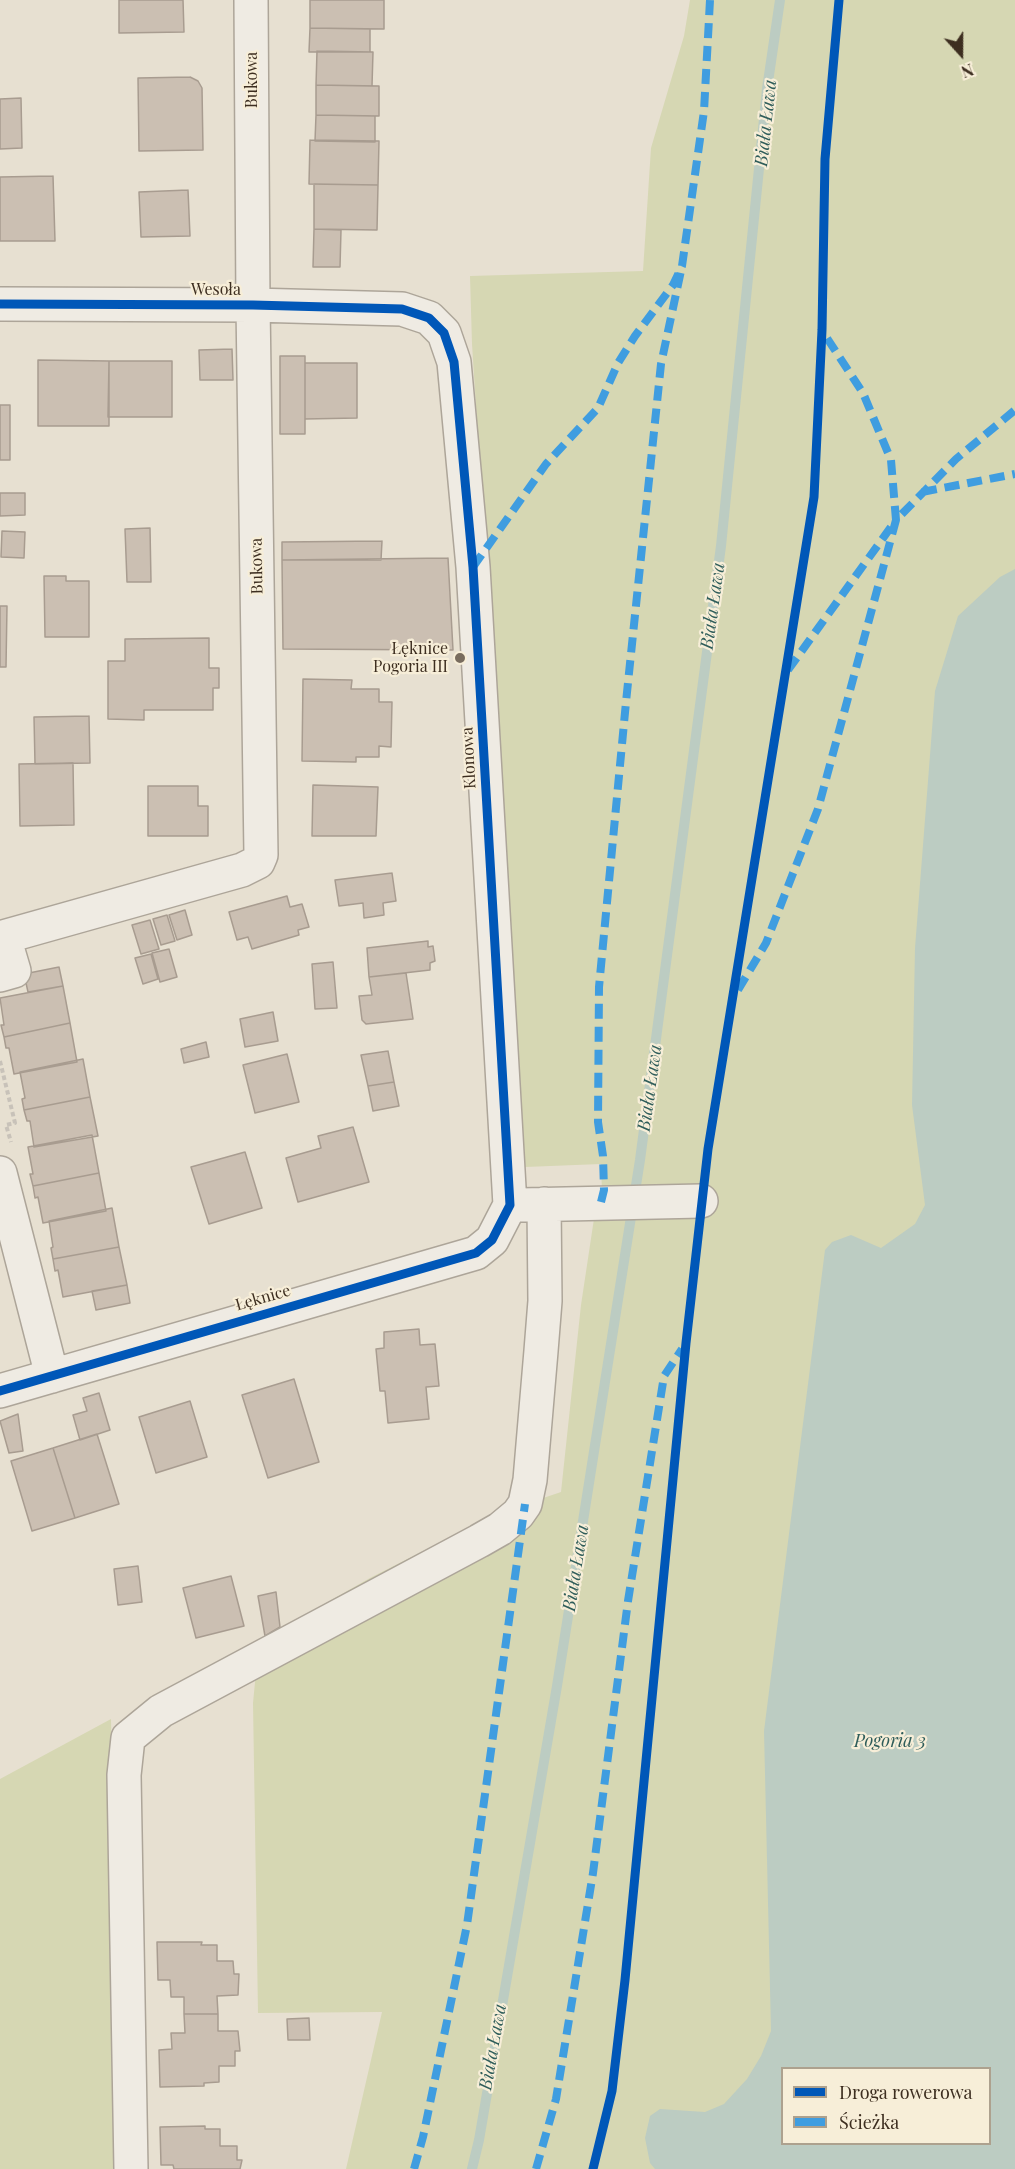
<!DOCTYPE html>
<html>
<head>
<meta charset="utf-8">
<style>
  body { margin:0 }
  #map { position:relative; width:1015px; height:2169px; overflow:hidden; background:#e7e0d1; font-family:"Playfair Display",serif }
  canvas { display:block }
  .legend { position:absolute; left:781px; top:2067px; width:210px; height:78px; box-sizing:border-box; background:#f7eed8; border:2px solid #ada18e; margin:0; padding:8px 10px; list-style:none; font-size:18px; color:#3d2e20 }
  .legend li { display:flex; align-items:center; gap:12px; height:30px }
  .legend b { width:30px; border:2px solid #ada18e }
  .north { position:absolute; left:931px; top:24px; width:60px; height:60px; -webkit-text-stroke:4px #f7eed8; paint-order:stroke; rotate:159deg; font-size:16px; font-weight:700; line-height:24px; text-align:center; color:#3d2e20 }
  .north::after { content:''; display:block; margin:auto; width:21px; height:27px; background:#3d2e20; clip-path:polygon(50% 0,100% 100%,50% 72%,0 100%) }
</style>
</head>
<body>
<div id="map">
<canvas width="1015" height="2169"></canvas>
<ul class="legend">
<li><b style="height:8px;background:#0057b8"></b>Droga rowerowa</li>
<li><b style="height:8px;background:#3f9de0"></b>Ścieżka</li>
</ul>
<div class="north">N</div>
</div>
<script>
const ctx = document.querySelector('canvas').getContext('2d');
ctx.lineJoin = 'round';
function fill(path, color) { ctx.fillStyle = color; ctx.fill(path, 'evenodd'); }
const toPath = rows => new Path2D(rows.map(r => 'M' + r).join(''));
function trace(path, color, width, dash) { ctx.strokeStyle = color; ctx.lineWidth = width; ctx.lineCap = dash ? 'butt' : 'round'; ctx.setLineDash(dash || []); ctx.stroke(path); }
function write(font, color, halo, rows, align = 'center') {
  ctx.font = font + ' "Playfair Display",serif'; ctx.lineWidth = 4.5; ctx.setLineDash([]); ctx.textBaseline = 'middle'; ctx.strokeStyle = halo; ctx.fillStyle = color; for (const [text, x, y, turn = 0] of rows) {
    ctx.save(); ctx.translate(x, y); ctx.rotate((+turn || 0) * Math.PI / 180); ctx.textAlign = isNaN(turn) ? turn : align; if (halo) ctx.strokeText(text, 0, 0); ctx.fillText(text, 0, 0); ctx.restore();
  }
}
const green = toPath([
  [690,0,1015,0,1015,2169,346,2169,382,2012,258,2013,253,1703,259,1641,370,1578,496,1514,561,1492,581,1305,595,1212,602,1193,601,1164,525,1167,472,344,470,276,643,271,651,148,684,36],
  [782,2068,990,2068,990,2144,782,2144],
  [111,1719,119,2169,0,2169,0,1779]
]);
const water = toPath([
  [1015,569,1015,2169,655,2169,650,2163,645,2138,650,2116,660,2109,705,2112,724,2104,747,2079,761,2056,771,2031,764,1731,825,1250,832,1242,851,1235,881,1248,915,1224,925,1205,912,1105,915,948,935,691,958,616,1000,577],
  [782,2068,990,2068,990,2144,782,2144]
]);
const stream = toPath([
  [472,2169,479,2140,557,1686,640,1160,721,546,767,89,780,0]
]);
const building = toPath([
  [119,0,183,0,184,32,119,33,119,0],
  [310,0,384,0,384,29,310,28,310,0],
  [310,28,370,29,370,52,309,52,310,28],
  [317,51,373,52,372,86,316,85,317,51],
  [190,77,198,81,202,88,203,150,139,151,138,78,190,77],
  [316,85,379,86,379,116,316,115,316,85],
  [21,98,22,148,0,149,0,99,21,98],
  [316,115,375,116,375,142,315,141,316,115],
  [310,140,379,141,378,185,309,184,310,140],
  [53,176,55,241,0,241,0,177,53,176],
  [314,184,378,185,377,230,314,229,314,184],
  [188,190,190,236,141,237,139,192,188,190],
  [314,229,341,230,340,267,313,267,314,229],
  [232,349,233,380,200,380,199,350,232,349],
  [280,356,305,356,305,434,280,434,280,356],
  [38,360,109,361,109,426,38,426,38,360],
  [109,361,172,361,172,417,108,417,109,361],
  [305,363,357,363,357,418,305,419,305,363],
  [0,405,10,405,10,460,0,460,0,405],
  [0,493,25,493,25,515,0,516,0,493],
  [150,528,151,582,127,582,125,529,150,528],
  [2,531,25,532,24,558,1,557,2,531],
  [382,541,381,560,282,560,282,542,382,541],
  [448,558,453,650,283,649,282,560,448,558],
  [44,576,66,576,66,581,89,581,89,637,45,637,44,576],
  [0,606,7,606,6,667,0,667,0,606],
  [209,638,209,668,219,668,219,688,213,688,213,710,144,710,144,720,108,719,108,661,125,661,125,639,209,638],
  [303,679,352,680,351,689,379,689,379,702,392,702,391,747,379,746,379,757,356,757,356,762,302,761,303,679],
  [89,716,90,763,35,764,34,717,89,716],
  [73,763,74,825,20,826,19,764,73,763],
  [313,785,378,787,376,836,312,836,313,785],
  [148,786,198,786,198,806,208,806,208,836,148,836,148,786],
  [392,873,396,901,383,903,384,915,364,918,363,903,339,906,335,880,392,873],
  [287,896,290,907,302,904,309,927,298,930,299,935,252,949,248,937,237,940,229,912,287,896],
  [185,910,192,935,177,940,169,915,185,910],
  [167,915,175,941,161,945,153,919,167,915],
  [150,920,159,949,141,954,132,925,150,920],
  [428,941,428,947,433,946,435,961,430,963,430,970,369,977,367,948,428,941],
  [169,949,177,977,160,982,152,953,169,949],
  [151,954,158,979,143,984,135,958,151,954],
  [333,962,337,1008,315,1009,312,964,333,962],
  [59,967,63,986,28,992,24,974,59,967],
  [406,973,413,1019,366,1024,362,1020,359,996,372,995,369,977,406,973],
  [63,986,70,1023,4,1037,1,1025,4,1025,0,998,63,986],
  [273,1012,278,1041,245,1047,240,1019,273,1012],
  [70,1023,77,1062,14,1074,9,1048,6,1048,4,1037,70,1023],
  [206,1042,209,1057,184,1063,181,1049,206,1042],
  [388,1051,394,1082,368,1086,361,1055,388,1051],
  [287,1054,299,1102,255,1113,243,1065,287,1054],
  [83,1059,90,1097,24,1110,22,1099,25,1098,20,1072,83,1059],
  [394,1082,399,1106,373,1111,368,1086,394,1082],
  [90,1097,98,1136,34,1147,30,1121,27,1121,24,1110,90,1097],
  [353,1127,369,1182,298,1202,286,1158,321,1148,318,1136,353,1127],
  [92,1135,99,1173,33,1186,30,1174,33,1174,28,1147,92,1135],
  [245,1152,262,1208,209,1224,191,1167,245,1152],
  [99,1173,106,1211,43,1223,38,1197,35,1198,33,1186,99,1173],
  [112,1208,119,1247,53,1259,51,1248,53,1247,49,1221,112,1208],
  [119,1247,127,1285,63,1297,58,1270,55,1271,53,1259,119,1247],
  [127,1285,130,1303,96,1310,92,1291,127,1285],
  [419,1329,420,1345,435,1344,439,1386,426,1387,429,1419,388,1423,385,1391,380,1391,376,1349,384,1348,384,1332,419,1329],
  [294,1379,319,1462,268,1478,242,1395,294,1379],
  [99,1393,110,1430,80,1440,73,1415,87,1411,83,1398,99,1393],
  [190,1401,207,1457,156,1473,139,1417,190,1401],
  [18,1414,23,1451,9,1453,0,1421,18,1414],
  [97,1434,119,1504,75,1518,53,1448,97,1434],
  [53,1448,75,1518,32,1531,11,1461,53,1448],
  [138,1566,142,1602,118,1605,114,1569,138,1566],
  [231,1576,244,1626,196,1638,183,1588,231,1576],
  [276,1592,280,1627,265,1636,258,1596,276,1592],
  [157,1942,202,1942,201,1945,217,1945,217,1961,233,1961,234,1974,239,1974,238,1995,217,1996,218,2014,184,2014,184,1997,171,1997,170,1980,158,1980,157,1942],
  [184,2014,218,2014,218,2031,238,2031,240,2051,235,2051,235,2066,219,2066,219,2082,204,2083,204,2086,160,2087,159,2050,172,2049,171,2033,185,2033,184,2014],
  [309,2018,310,2040,288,2040,287,2019,309,2018],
  [205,2126,205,2129,220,2129,220,2146,237,2146,237,2160,242,2160,240,2169,174,2169,173,2165,161,2165,160,2127,205,2126]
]);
const path = toPath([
  [0,1061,15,1123,6,1125,11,1142]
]);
const minor = toPath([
  [0,304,253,305,402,309,429,318,444,333,454,362,473,567,510,1205,492,1240,476,1253,0,1391],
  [0,938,242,870,258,862,261,855,253,305,251,0],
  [0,975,14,971,4,937],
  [0,1173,52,1376],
  [521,1205,701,1201],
  [131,2169,124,1775,128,1738,161,1711,479,1541,500,1529,518,1514,525,1504,530,1480,541,1351,545,1301,544,1204]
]);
const quiet = toPath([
  [922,492,1015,474],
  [473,567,546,464,598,408,618,363,635,336,673,285,682,266,704,111,710,0],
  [788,670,896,520,891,460,863,393,823,332],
  [738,990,766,943,818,809,896,520,956,459,1015,410],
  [601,1202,604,1190,603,1156,598,1122,599,987,626,702,661,364,682,266],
  [414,2169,423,2137,467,1925,525,1504],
  [536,2169,556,2099,593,1873,628,1601,664,1376,682,1349]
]);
const cycleway = toPath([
  [0,304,253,305,402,309,429,318,444,333,454,362,473,567,510,1205,492,1240,476,1253,0,1391],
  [593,2169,612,2091,625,1980,686,1343,708,1149,814,497,822,330,825,159,839,0]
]);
const markers = [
  [460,658,6,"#786c5e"]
];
const streetNames = [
  ["Bukowa",252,80,-90],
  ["Wesoła",216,290],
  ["Bukowa",257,566,-91],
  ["Klonowa",469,758,-93],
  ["Łęknice",263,1298,-16]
];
const poiNames = [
  ["Łęknice",448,649],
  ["Pogoria III",448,667]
];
const waterNames = [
  ["Biała Ława",766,123,-84],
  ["Biała Ława",713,606,-82],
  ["Biała Ława",650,1088,-82],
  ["Biała Ława",576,1568,-81],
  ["Pogoria 3",890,1741],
  ["Biała Ława",493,2047,-80]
];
fill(green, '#d6d7b3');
fill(water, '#bcccc2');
trace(stream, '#bcccc2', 10);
fill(building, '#cbbfb2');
trace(building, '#a89c90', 1.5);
trace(minor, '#ada599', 36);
trace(path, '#c8c2b9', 4, [4.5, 3]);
trace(minor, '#efebe3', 33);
trace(quiet, '#3f9de0', 8, [15, 8]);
trace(cycleway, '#0057b8', 9);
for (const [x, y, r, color] of markers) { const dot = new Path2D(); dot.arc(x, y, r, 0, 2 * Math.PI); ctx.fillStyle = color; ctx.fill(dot); trace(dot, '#f7eed8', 2); }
write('16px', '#3d2e20', '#f7eed8', streetNames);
write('16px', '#3d2e20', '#f7eed8', poiNames, 'right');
write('italic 18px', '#2f5d5a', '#f7eed8', waterNames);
</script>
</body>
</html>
